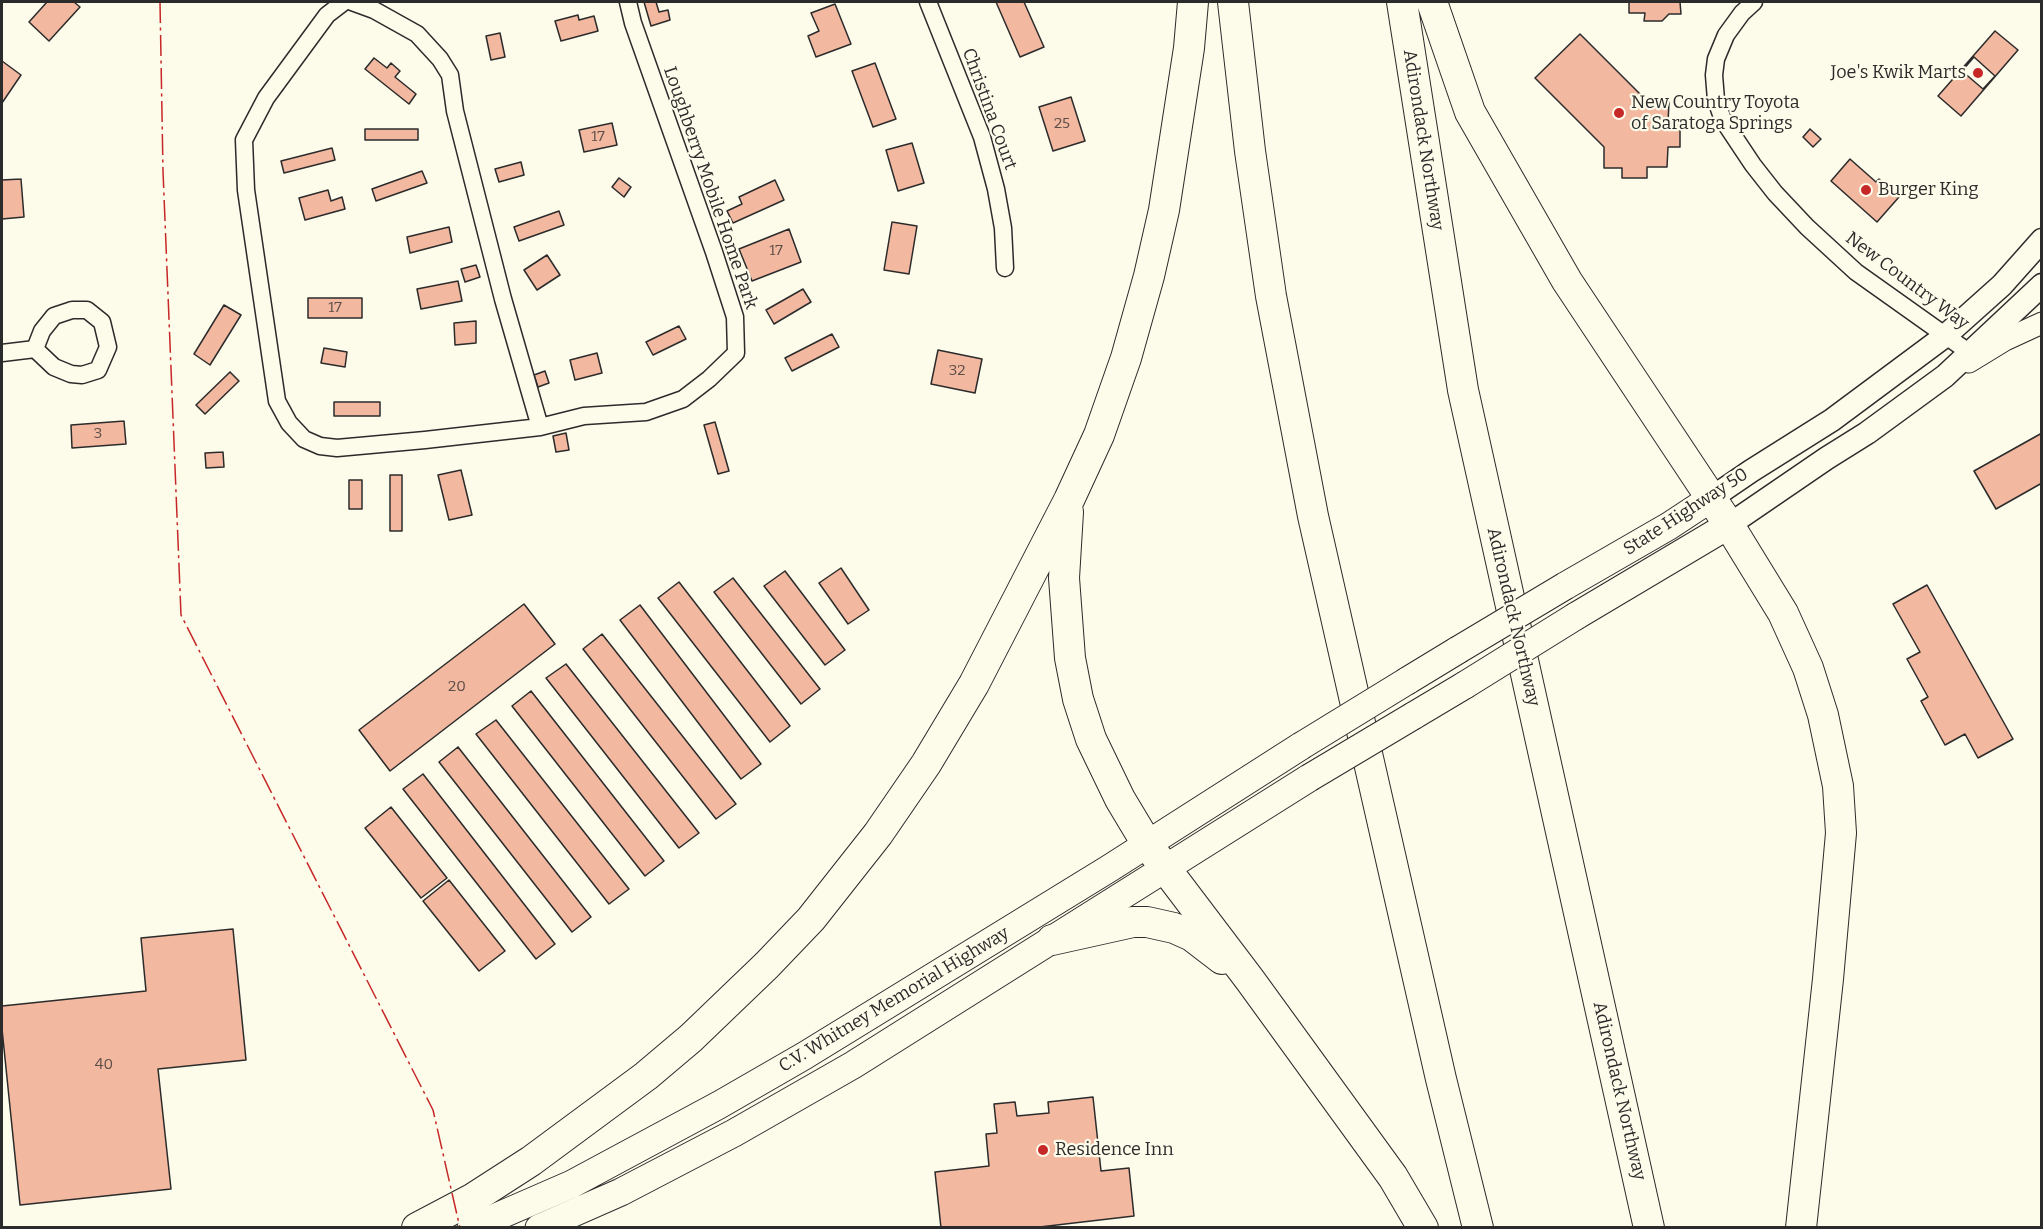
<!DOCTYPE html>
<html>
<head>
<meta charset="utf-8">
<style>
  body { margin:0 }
  #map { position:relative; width:2043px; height:1229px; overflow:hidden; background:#fdfbea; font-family:Bitter,serif }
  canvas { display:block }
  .frame { position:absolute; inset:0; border:3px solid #2b2b2b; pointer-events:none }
</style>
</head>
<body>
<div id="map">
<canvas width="2043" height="1229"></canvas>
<div class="frame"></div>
</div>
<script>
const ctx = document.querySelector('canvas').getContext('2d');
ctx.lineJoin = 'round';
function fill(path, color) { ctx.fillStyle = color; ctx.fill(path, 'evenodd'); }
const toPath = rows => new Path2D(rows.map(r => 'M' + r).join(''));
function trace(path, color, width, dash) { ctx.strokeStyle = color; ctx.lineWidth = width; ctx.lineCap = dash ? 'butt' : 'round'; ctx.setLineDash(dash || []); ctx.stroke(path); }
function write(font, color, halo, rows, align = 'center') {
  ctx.font = font + ' Bitter,serif'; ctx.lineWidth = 4.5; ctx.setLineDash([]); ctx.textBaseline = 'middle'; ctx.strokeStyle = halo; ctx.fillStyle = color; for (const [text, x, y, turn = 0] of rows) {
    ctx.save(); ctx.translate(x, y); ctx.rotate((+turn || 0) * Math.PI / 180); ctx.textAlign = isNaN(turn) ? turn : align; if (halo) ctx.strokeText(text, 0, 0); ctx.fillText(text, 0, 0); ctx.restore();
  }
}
const building = toPath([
  [47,2,74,2,80,7,49,41,29,22,47,2],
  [644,2,656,2,659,12,668,10,670,20,651,26,644,2],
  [996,2,1024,2,1044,47,1020,57,996,2],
  [1629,2,1680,2,1681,14,1669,14,1662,21,1644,21,1645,13,1629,13,1629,2],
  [835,4,851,44,816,57,808,36,819,31,811,13,835,4],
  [578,15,579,20,594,16,598,31,561,41,555,21,578,15],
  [1995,31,2018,50,1961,116,1938,96,1995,31],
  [500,33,505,57,491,60,486,36,500,33],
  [1580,34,1648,102,1669,102,1668,123,1680,123,1680,147,1668,147,1667,167,1647,167,1647,178,1622,178,1622,168,1604,168,1604,147,1535,78,1580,34],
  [1974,57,1995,76,1983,89,1962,71,1974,57],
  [374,58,387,68,391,63,400,71,395,77,416,94,409,104,365,69,374,58],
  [2,61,21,75,2,103,2,61],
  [875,63,896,119,873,127,852,71,875,63],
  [1071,97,1085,141,1053,151,1039,107,1071,97],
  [612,123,617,145,584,152,579,130,612,123],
  [365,129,418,129,418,140,365,140,365,129],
  [1810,129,1821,139,1813,147,1803,137,1810,129],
  [912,143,924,183,898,191,886,150,912,143],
  [332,148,335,160,284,173,281,161,332,148],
  [1850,159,1876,182,1879,179,1899,197,1877,222,1831,181,1850,159],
  [521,162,524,175,499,182,495,169,521,162],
  [422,171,427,183,376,201,372,189,422,171],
  [619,178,631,187,624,197,612,187,619,178],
  [21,179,24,217,2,219,2,180,21,179],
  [775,180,784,200,733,223,727,211,742,204,739,197,775,180],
  [328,190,331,201,342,197,345,209,305,220,299,198,328,190],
  [559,211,564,225,519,241,514,227,559,211],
  [892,222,917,226,909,274,884,270,892,222],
  [449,227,452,242,410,253,407,237,449,227],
  [789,229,801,262,752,281,739,249,789,229],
  [547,255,560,275,537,290,524,270,547,255],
  [476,265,480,277,465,282,461,269,476,265],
  [458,281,462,301,421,309,417,289,458,281],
  [803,289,811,302,774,324,766,310,803,289],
  [308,298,362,298,362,318,308,318,308,298],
  [224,305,241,315,210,365,194,354,224,305],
  [476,321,476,343,455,345,454,323,476,321],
  [679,326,686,339,653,355,646,342,679,326],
  [832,334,839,347,792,371,785,358,832,334],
  [324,348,347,352,345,367,321,363,324,348],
  [938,350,982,359,975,393,931,384,938,350],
  [597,353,602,373,575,380,570,360,597,353],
  [545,371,549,383,538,387,534,375,545,371],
  [230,372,239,381,205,414,196,405,230,372],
  [334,402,380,402,380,416,334,416,334,402],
  [124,421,126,444,72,448,71,425,124,421],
  [715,422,729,471,718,474,704,425,715,422],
  [566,433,569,450,556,452,553,436,566,433],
  [2042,433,2042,483,1996,509,1974,471,2042,433],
  [223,452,224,467,206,468,205,453,223,452],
  [461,470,472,515,449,520,438,475,461,470],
  [390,475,402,475,402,531,390,531,390,475],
  [349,480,362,480,362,509,349,509,349,480],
  [841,568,869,610,848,624,819,583,841,568],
  [785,571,845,650,825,665,764,586,785,571],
  [733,578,820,689,801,704,714,592,733,578],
  [679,582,790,726,770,742,658,598,679,582],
  [1927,585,2013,739,1978,758,1965,734,1945,745,1921,701,1928,697,1907,659,1920,652,1893,604,1927,585],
  [524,604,555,644,390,771,359,730,524,604],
  [640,605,761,764,741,779,620,620,640,605],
  [602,634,736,804,716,819,583,649,602,634],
  [566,664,699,833,679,848,546,678,566,664],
  [531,691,664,861,645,876,512,706,531,691],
  [496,720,629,889,609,904,476,734,496,720],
  [458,747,591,917,572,932,439,762,458,747],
  [423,774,555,944,536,959,403,789,423,774],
  [391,807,447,878,421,898,365,828,391,807],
  [449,880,505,951,479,971,423,901,449,880],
  [233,929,246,1060,158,1069,171,1189,20,1205,2,1029,2,1006,146,991,141,938,233,929],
  [1093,1097,1101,1171,1129,1168,1134,1216,1031,1228,941,1228,935,1172,989,1166,986,1134,997,1133,994,1104,1015,1102,1017,1116,1049,1113,1048,1102,1093,1097]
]);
const minor = toPath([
  [344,2,327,15,266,98,244,140,246,190,277,401,289,423,304,439,320,446,337,448,425,440,540,427,584,416,646,412,683,399,709,379,736,353,735,317,714,252,633,23,628,2],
  [352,2,374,10,417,34,440,59,450,75,455,111,503,299,540,427],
  [928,2,982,137,996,189,1003,228,1005,268],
  [1754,2,1742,13,1726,35,1716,59,1714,75,1716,100,1723,120,1753,165,1775,193,1807,227,1856,272,1970,353],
  [72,310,87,310,102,322,108,347,98,370,82,375,71,374,54,367,35,349,42,331,54,316,72,310],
  [2,353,35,349]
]);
const tertiary = toPath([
  [1969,362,2005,340,2042,323]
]);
const secondary = toPath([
  [1710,499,1751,471,1832,420,1945,336,2002,285,2042,240],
  [1729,525,1827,458,1867,433,1945,376,2042,285]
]);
const trunk = toPath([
  [1565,586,1669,526,1710,499],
  [1576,616,1729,525],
  [1407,681,1458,650],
  [1413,716,1465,685],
  [471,1228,572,1184,719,1105,804,1056,1110,868,1301,746],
  [539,1228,621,1192,734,1133,853,1065,1309,778]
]);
const motorway = toPath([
  [1233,2,1250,151,1271,296,1313,516,1441,1079,1478,1228],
  [1402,2,1463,390,1649,1228],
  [1432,2,1470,112,1567,281,1729,525,1783,613,1808,668,1823,715,1838,786,1841,833,1828,979,1801,1228],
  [1068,512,1064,578,1070,658,1078,699,1091,739,1120,799,1147,844,1250,980,1393,1177,1423,1228],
  [1052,940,1133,922,1147,922,1174,928,1192,936,1222,959],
  [417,1228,472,1199,531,1161,646,1076,691,1038,767,965,811,919,878,834,926,764,974,684,1069,500,1099,435,1126,358,1149,276,1164,210,1189,48,1193,2]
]);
const trunkBridge = toPath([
  [1458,650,1565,586],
  [1465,685,1576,616],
  [1301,746,1407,681],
  [1309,778,1413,716]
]);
const power = toPath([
  [160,2,163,171,181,615,433,1110,460,1228]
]);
const markers = [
  [1978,73,6,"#c62828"],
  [1619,113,6,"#c62828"],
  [1866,190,6,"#c62828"],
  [1043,1150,6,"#c62828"]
];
const numberNames = [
  ["25",1062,124],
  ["17",598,137],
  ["17",776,251],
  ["17",335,308],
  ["32",957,371],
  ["3",98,434],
  ["20",457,687],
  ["40",104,1065]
];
const poiNames = [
  ["Joe's Kwik Marts",1966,73,"right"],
  ["New Country Toyota",1631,103],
  ["of Saratoga Springs",1631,124],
  ["Burger King",1878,190],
  ["Residence Inn",1055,1150]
];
const streetNames = [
  ["Christina Court",989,109,70],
  ["Adirondack Northway",1423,140,81],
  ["Loughberry Mobile Home Park",710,188,71],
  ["New Country Way",1907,281,37],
  ["State Highway 50",1686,512,-33],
  ["Adirondack Northway",1513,617,77],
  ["C.V. Whitney Memorial Highway",894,1000,-31],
  ["Adirondack Northway",1619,1091,77]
];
fill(building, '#f2b8a0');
trace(building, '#2b2b2b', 1.5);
trace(minor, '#2b2b2b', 19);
trace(tertiary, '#2b2b2b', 23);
trace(secondary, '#2b2b2b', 25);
trace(trunk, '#2b2b2b', 29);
trace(motorway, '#2b2b2b', 32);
trace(minor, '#fdfbea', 16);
trace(tertiary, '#fdfbea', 21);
trace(secondary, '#fdfbea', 22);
trace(trunk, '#fdfbea', 27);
trace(motorway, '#fdfbea', 30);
trace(trunkBridge, '#2b2b2b', 29, []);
trace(trunkBridge, '#fdfbea', 27);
trace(power, '#c62828', 1.5, [21, 4.5, 3, 4.5]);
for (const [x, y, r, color] of markers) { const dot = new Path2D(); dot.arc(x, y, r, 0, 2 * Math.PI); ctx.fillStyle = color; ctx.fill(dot); trace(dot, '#fdfbea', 2); }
write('15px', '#5d4e48', null, numberNames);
write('18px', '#2b2b2b', '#fdfbea', poiNames, 'left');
write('18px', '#2b2b2b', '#fdfbea', streetNames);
</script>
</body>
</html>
